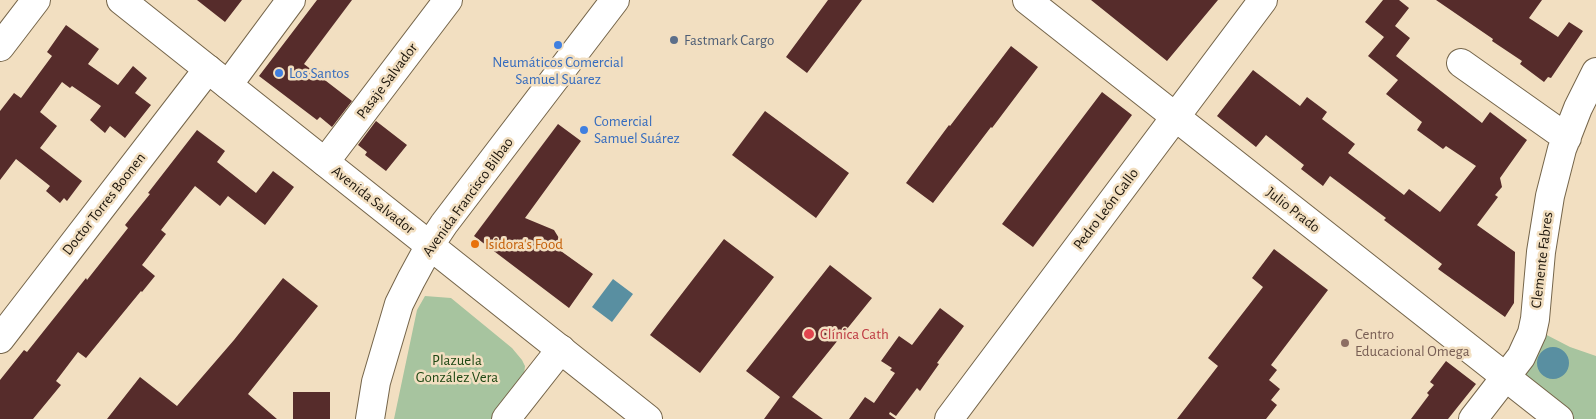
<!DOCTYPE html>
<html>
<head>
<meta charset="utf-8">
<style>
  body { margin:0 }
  canvas { display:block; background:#f2dfc1 }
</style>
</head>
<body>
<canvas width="1596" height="419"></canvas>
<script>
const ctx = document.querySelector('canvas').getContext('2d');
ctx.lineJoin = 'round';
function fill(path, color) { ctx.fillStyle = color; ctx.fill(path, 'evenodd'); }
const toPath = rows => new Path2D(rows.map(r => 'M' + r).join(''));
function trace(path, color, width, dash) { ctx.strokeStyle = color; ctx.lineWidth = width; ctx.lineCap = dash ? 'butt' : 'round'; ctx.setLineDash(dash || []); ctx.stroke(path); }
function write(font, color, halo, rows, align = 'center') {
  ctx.font = font + ' "Alegreya Sans",sans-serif'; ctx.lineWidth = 5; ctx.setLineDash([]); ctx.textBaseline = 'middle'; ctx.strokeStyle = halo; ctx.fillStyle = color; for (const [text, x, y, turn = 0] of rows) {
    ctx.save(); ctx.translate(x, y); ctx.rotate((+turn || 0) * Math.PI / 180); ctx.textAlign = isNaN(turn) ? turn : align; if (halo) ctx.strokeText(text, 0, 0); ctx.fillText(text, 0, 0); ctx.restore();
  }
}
const green = toPath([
  [425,296,451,298,512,348,522,360,525,366,523,385,496,419,394,419,417,310],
  [1539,331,1570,347,1596,356,1596,419,1574,419,1519,373]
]);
const water = toPath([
  [613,279,633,294,612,322,592,307],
  '1537 363a16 16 0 1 1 32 0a16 16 0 1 1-32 0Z'
]);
const building = toPath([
  [197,0,242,0,225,22],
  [317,0,352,0,304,64,352,101,332,127,320,117,317,120,259,76],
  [828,0,862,0,807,73,786,57],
  [1091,0,1218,0,1167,61],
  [1383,0,1399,0,1409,8,1395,26,1410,38,1396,56,1482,123,1490,112,1527,140,1500,178,1502,187,1495,195,1498,197,1477,225,1515,252,1514,303,1505,317,1438,269,1442,264,1384,220,1386,218,1330,176,1323,186,1301,169,1304,165,1266,135,1256,147,1217,116,1253,70,1300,106,1307,97,1327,112,1322,119,1355,144,1348,153,1404,195,1409,189,1440,212,1476,166,1446,146,1443,149,1417,130,1422,122,1386,94,1398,80,1368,56,1384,37,1365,22],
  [1436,0,1542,0,1529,18,1558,37,1569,22,1583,31,1551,78,1548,77,1544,82,1520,64,1522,61,1492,41,1493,39],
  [66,25,99,49,88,64,118,85,133,66,147,78,135,93,151,105,125,138,110,126,105,133,90,120,101,106,72,86,70,88,62,82,40,112,57,126,40,148,82,181,67,201,64,198,60,203,46,191,50,186,16,159,0,180,0,111,14,93,21,98,52,56,47,52],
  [1011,46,1038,67,992,128,991,127,933,203,906,183,949,125,950,126],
  [1102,92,1132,115,1033,247,1002,224],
  [765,111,849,173,816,218,732,155],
  [376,121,407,145,386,171,365,155,367,152,358,145],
  [558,124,581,141,525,218,554,230,562,243,558,249,593,274,569,308,474,236],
  [197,130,225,151,217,162,256,193,273,171,294,187,265,225,228,196,220,206,195,186,161,230,166,234,142,265,155,276,142,292,141,291,86,358,78,352,56,381,61,385,33,419,0,419,0,380,24,350,27,352,86,278,87,280,128,228,125,225,150,194,148,193],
  [724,239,774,277,700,373,650,335],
  [1274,249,1328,290,1271,365,1277,370,1269,380,1280,389,1271,400,1277,405,1266,419,1177,419,1218,366,1208,358,1263,287,1252,278],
  [830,265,872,298,792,397,823,419,764,419,780,397,746,371],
  [283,278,318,306,248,394,277,419,107,419,140,377,177,406,234,340],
  [940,308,964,326,937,363,939,364,920,391,917,388,896,416,890,412,889,414,896,419,849,419,865,397,874,403,895,373,890,370,892,368,881,361,899,336,912,345],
  [1446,361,1476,384,1448,419,1411,419,1429,395,1427,393,1434,385,1430,382],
  [293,392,330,392,330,419,293,419]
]);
const minor = toPath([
  [1027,0,1559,419],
  [1461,63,1567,138],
  [228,85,291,0],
  [325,162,448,0],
  [0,339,208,69],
  [506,419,561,349],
  [949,419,1263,0],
  [1473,419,1521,357,1532,333,1535,319,1541,252,1550,196,1562,149,1578,108,1596,72]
]);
const major = toPath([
  [121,0,648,419],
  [0,47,36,0],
  [370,419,376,382,399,304,411,280,430,245,444,224,615,0]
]);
const markers = [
  [674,40,5,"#5c6f8a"],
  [558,45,5,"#3f7fe0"],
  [279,73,5,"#3f7fe0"],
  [584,130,5,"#3f7fe0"],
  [475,244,5,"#e8710a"],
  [809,334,6,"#e0444e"],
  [1345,343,5,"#8d6e63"]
];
const serviceNames = [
  ["Fastmark Cargo",684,40]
];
const shopNames = [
  ["Neumáticos Comercial",558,62,"center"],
  ["Samuel Suarez",558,79,"center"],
  ["Los Santos",289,73],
  ["Comercial",594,121],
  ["Samuel Suárez",594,138]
];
const streetNames = [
  ["Pasaje Salvador",387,81,-53],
  ["Avenida Francisco Bilbao",468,197,-54],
  ["Avenida Salvador",373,200,38],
  ["Doctor Torres Boonen",104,204,-52],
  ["Pedro León Gallo",1106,209,-53],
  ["Julio Prado",1293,210,38],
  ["Clemente Fabres",1542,260,-83]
];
const foodNames = [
  ["Isidora's Food",485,244]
];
const healthNames = [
  ["Clínica Cath",820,334]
];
const educationNames = [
  ["Centro",1355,334],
  ["Educacional Omega",1355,351]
];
const parkNames = [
  ["Plazuela",457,360],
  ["González Vera",457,377]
];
fill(green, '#a7c49f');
fill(water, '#598fa1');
fill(building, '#562c2b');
trace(minor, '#75654a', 30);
trace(major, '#75654a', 30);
trace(minor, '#fff', 28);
trace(major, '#fff', 28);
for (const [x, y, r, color] of markers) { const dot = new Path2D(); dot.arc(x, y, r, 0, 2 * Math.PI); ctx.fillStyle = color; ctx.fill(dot); trace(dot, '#f2dfc1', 2); }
write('15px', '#4e5e75', '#f2dfc1', serviceNames, 'left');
write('15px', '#366cbe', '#f2dfc1', shopNames, 'left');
write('15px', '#1d160c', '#f2dfc1', streetNames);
write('15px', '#c56008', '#f2dfc1', foodNames, 'left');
write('15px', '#be3a42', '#f2dfc1', healthNames, 'left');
write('15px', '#785e54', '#f2dfc1', educationNames, 'left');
write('15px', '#1f4814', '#f2dfc1', parkNames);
</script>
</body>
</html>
